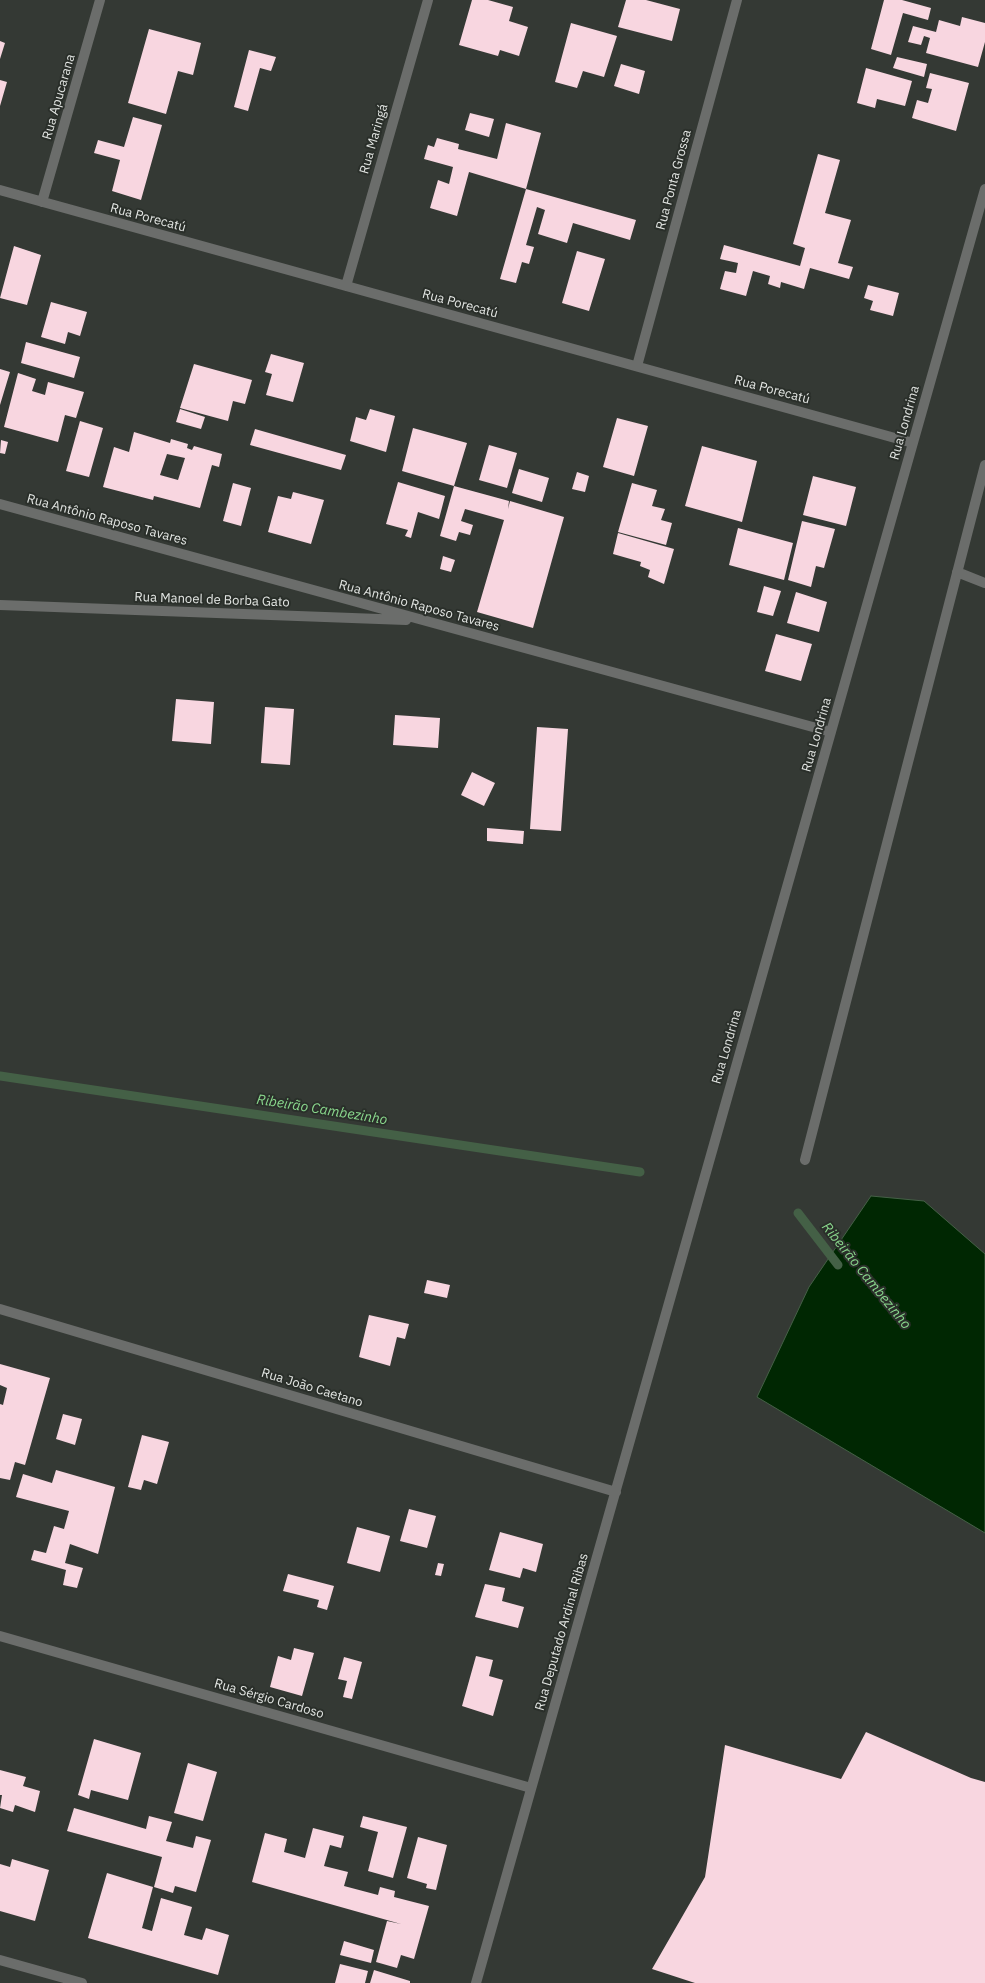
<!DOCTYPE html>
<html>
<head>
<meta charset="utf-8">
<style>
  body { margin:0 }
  canvas { display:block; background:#343934 }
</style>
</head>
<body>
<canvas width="985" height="1983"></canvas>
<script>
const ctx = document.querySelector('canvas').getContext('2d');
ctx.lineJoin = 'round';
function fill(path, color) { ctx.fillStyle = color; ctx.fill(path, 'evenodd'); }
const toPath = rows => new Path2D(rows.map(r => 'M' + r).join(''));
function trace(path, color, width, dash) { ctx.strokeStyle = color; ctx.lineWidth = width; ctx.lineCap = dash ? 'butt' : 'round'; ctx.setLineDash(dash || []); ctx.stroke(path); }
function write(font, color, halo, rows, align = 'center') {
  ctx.font = font + ' "IBM Plex Sans",sans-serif'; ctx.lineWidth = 4; ctx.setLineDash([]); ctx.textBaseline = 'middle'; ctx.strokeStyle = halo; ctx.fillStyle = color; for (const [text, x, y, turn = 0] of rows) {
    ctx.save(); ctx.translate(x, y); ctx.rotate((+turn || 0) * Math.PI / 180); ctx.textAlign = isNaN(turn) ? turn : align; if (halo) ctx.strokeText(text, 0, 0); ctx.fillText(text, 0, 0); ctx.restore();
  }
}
const water = toPath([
  [871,1196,924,1201,985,1254,985,1533,757,1397,809,1287,871,1196]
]);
const stream = toPath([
  [0,1076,640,1172],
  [798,1213,838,1265]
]);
const building = toPath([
  [472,0,488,0,513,7,509,21,528,27,519,56,500,50,498,56,459,45],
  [626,0,646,0,680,9,672,41,618,27],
  [884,0,902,0,931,8,928,20,903,13,891,55,871,49],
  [962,17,985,23,985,42,978,67,926,53,930,38,924,36,921,45,908,42,913,26,936,32,939,20,960,26],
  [571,23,617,36,604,77,583,71,577,88,555,82],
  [149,29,201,43,193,75,178,71,166,114,128,103],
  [0,41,5,43,0,59],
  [249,50,276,57,271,71,260,68,248,111,234,107],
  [897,57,927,64,924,77,893,68],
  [621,64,645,71,639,94,614,86],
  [866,68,912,81,905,106,877,99,875,108,857,103],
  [930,73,969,83,956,131,912,118,917,100,928,103,932,89,926,88],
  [0,80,7,82,0,106],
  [470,113,494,119,489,137,465,130],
  [133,117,162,125,141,200,112,191,120,160,94,153,98,140,124,147],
  [506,123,541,133,526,189,469,172,457,216,430,208,438,180,449,184,453,167,424,159,428,145,434,147,437,138,459,144,458,149,497,159],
  [818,154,840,160,825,213,851,220,838,263,853,267,849,279,810,268,804,289,781,282,780,288,768,284,770,276,753,271,746,296,720,289,725,271,736,273,738,263,720,259,724,245,800,266,805,248,793,244],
  [526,189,636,220,630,240,573,223,567,243,538,234,545,210,537,207,526,245,534,247,529,264,522,262,516,283,500,279],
  [14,246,41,255,27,305,0,298],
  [577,251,605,259,589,311,562,303],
  [868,285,899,293,893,316,870,310,873,301,864,298],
  [51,302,87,312,80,336,68,332,65,344,41,337],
  [26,342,80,357,74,378,21,363],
  [271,354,304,363,293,402,266,395,272,374,265,372],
  [194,364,252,380,245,404,233,401,228,421,180,408],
  [0,369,10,372,0,405],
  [18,373,36,379,32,391,45,395,48,382,84,392,76,418,65,415,58,442,4,427],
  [180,409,205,417,201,429,176,422],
  [370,409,395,416,386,452,350,441,356,417,366,420],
  [617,418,648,426,634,476,603,467],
  [80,421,103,428,89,477,66,471],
  [413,428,467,443,454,486,402,471],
  [255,429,346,455,341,470,250,445],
  [134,432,170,443,171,439,188,444,187,448,192,450,194,446,222,454,219,467,212,465,200,508,154,496,153,500,103,487,114,447,129,452],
  [167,454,185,458,178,480,160,475],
  [1,440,8,442,5,454,0,453],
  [489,445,517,453,507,488,479,480],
  [702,446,757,461,742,522,685,506],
  [519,469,549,478,542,502,512,493],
  [577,472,589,476,585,492,572,489],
  [813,476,856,487,846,526,803,515],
  [398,482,445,496,439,519,418,512,411,538,405,536,408,530,386,524],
  [233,483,251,488,241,526,223,521],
  [632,483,657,490,652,506,665,509,661,520,672,523,666,545,618,532],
  [454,486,509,501,508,509,510,501,564,517,533,628,477,612,504,520,465,509,461,521,473,525,470,535,459,532,456,541,440,536],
  [293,492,324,500,311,544,268,532,278,496,291,499],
  [802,521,835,529,824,568,816,566,811,587,788,580],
  [738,528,793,543,784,580,729,565],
  [618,533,674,549,664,584,648,577,650,570,640,566,641,562,613,554],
  [443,556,455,560,451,572,440,569],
  [764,586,781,591,773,616,757,612],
  [796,592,827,602,819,632,787,623],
  [776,634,812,644,801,681,765,671],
  [176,699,214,702,211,744,172,741],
  [265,707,294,709,290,765,261,763],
  [395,715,440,718,438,748,393,745],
  [537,727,568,729,561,831,530,829],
  [472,772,495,783,484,806,461,795],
  [487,828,524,831,523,844,487,841],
  [427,1280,450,1285,447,1298,424,1293],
  [369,1315,409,1324,405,1339,397,1337,390,1366,359,1357],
  [0,1364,50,1378,25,1465,15,1462,10,1480,0,1478,0,1404,3,1405,7,1388,0,1385],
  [63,1414,82,1419,75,1445,56,1439],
  [142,1435,169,1442,157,1484,144,1480,141,1490,128,1487],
  [56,1470,115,1487,98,1554,70,1544,65,1563,83,1568,77,1588,63,1585,66,1570,31,1560,34,1550,46,1553,54,1526,64,1529,69,1511,16,1497,23,1474,52,1483],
  [409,1509,436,1516,427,1548,400,1541],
  [357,1527,390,1536,380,1572,347,1563],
  [500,1532,543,1544,536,1572,523,1568,520,1578,489,1570],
  [438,1563,444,1564,441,1576,435,1575],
  [288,1574,334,1586,327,1610,317,1607,319,1600,283,1591],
  [485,1584,505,1588,502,1601,524,1607,518,1628,475,1617],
  [294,1648,314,1653,302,1696,270,1687,278,1656,291,1660],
  [476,1656,493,1660,489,1676,503,1680,493,1716,462,1706],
  [344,1657,362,1662,352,1699,343,1697,347,1681,338,1679],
  [866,1732,971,1778,985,1782,985,1983,695,1983,652,1969,705,1877,725,1745,841,1779],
  [94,1739,141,1753,128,1800,91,1790,89,1799,78,1795],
  [188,1763,217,1772,203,1821,174,1813],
  [0,1770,26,1777,23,1786,40,1791,35,1812,15,1805,13,1812,0,1808,2,1795,0,1795],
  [74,1808,146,1829,149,1816,172,1822,166,1841,193,1848,196,1836,211,1840,196,1892,175,1886,173,1893,154,1887,162,1857,67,1831],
  [363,1816,407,1827,393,1878,368,1871,378,1832,360,1827],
  [313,1828,344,1836,341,1848,330,1845,324,1866,348,1872,344,1886,378,1895,380,1887,395,1891,394,1897,429,1906,414,1959,401,1955,397,1968,376,1962,387,1921,401,1924,252,1882,265,1833,287,1839,284,1852,305,1858],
  [418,1837,447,1845,436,1890,426,1888,427,1884,407,1878],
  [12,1859,49,1870,35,1921,0,1911,0,1864,10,1867],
  [107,1873,153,1887,142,1928,152,1931,161,1898,192,1907,184,1935,202,1940,206,1928,229,1935,218,1975,88,1938],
  [344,1941,374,1950,371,1963,340,1955],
  [340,1964,368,1971,365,1983,335,1983],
  [374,1970,410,1981,410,1983,370,1983]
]);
const minor = toPath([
  [0,190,913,443],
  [42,202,100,0],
  [346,286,428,0],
  [637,366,737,0],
  [0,504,831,732],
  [957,572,985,583],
  [0,605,406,620],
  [805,1160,985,465],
  [0,1309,616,1492],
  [0,1636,531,1788],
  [0,1960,82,1983],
  [476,1983,985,189]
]);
const streetNames = [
  ["Rua Apucarana",59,97,-74],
  ["Rua Maringá",374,139,-74],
  ["Rua Ponta Grossa",674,180,-75],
  ["Rua Porecatú",148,218,15],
  ["Rua Porecatú",460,304,15],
  ["Rua Porecatú",772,390,15],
  ["Rua Londrina",905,423,-74],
  ["Rua Antônio Raposo Tavares",107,520,15],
  ["Rua Manoel de Borba Gato",212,600,2],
  ["Rua Antônio Raposo Tavares",419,606,15],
  ["Rua Londrina",817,735,-74],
  ["Rua Londrina",727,1047,-74],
  ["Rua João Caetano",312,1388,17],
  ["Rua Deputado Ardinal Ribas",562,1632,-74],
  ["Rua Sérgio Cardoso",269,1699,16]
];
const waterNames = [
  ["Ribeirão Cambezinho",322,1110,9],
  ["Ribeirão Cambezinho",866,1276,51]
];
fill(water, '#002702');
trace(water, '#446046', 1);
trace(stream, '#446046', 9);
fill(building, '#f8d6e0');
trace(minor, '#6b6d6b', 10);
write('13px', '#e3e6e3', '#2a2f2a', streetNames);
write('italic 14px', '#8ad88d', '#2a2f2a', waterNames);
</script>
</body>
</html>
